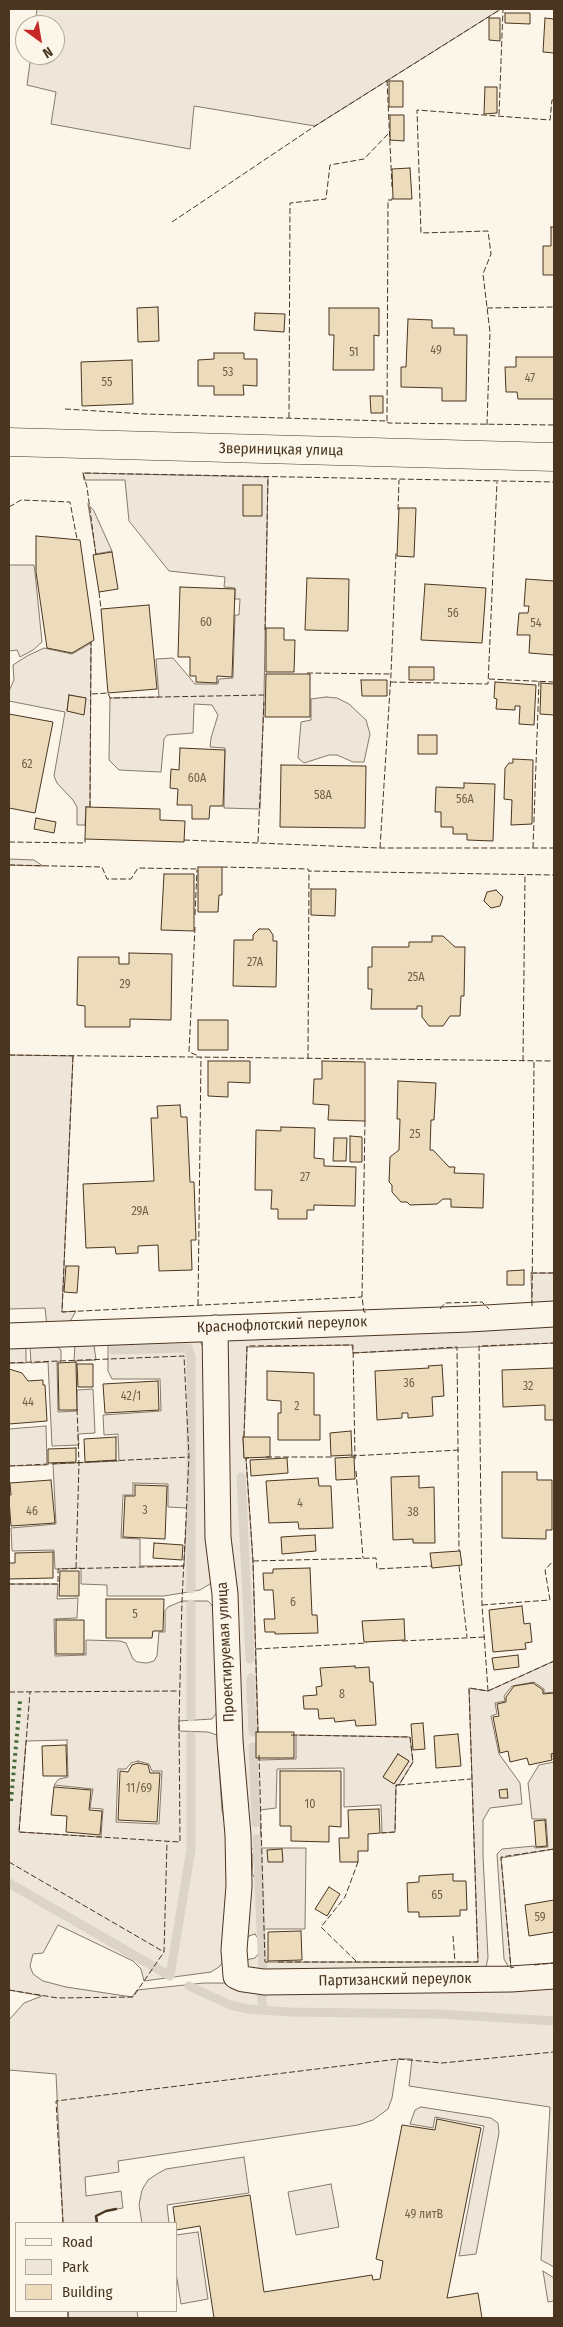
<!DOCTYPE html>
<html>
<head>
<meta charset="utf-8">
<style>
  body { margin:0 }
  #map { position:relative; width:563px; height:2327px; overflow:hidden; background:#fbf6e9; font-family:"Fira Sans Condensed",sans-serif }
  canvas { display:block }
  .frame { position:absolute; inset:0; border:10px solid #4a3520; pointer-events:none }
  .legend { position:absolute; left:15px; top:2222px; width:162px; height:90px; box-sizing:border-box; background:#fbf6e9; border:1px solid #b4a999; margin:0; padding:6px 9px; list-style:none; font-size:15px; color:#4a3520 }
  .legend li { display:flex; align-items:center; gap:10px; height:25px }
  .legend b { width:25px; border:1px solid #b4a999 }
  .north { position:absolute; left:15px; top:15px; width:50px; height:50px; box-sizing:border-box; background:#fbf6e9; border:1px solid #b4a999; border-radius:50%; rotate:148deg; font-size:14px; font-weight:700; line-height:20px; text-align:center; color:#4a3520 }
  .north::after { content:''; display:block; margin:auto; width:18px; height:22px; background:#c62828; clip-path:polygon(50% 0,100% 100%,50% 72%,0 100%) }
</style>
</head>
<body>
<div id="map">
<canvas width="563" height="2327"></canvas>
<div class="frame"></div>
<ul class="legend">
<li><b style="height:6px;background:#fbf6e9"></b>Road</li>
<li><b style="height:14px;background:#ede6d9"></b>Park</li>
<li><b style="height:14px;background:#ecdcbc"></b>Building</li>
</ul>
<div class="north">N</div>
</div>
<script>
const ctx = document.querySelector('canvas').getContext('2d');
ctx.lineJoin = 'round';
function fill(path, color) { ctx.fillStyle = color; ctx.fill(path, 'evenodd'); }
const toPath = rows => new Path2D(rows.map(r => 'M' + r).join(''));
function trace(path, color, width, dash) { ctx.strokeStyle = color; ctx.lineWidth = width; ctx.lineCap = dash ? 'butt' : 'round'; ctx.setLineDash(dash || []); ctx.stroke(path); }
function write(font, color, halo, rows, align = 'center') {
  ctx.font = font + ' "Fira Sans Condensed",sans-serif'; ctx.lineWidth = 4; ctx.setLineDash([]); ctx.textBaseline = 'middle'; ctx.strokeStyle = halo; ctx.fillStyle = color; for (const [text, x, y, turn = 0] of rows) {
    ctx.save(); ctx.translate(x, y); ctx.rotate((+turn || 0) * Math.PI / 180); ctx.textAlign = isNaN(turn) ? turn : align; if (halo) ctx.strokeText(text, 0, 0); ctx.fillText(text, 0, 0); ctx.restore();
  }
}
const green = toPath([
  [37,9,501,9,315,126,194,106,190,149,51,124,56,92,27,85,31,55,55,55,55,25,35,25,37,9],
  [83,473,268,477,264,695,260,809,224,808,225,748,210,747,211,738,218,715,212,705,194,704,193,733,167,735,164,739,161,772,119,770,109,760,110,698,159,697,156,659,173,658,195,684,218,684,219,679,233,678,235,615,239,615,240,599,235,599,235,588,224,587,225,577,169,571,129,521,125,480,84,480,83,473],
  [88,504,94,511,112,551,96,554,88,504],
  [9,565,34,565,35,572,42,642,33,650,20,657,17,650,9,651,9,565],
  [91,643,90,807,86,807,85,825,77,825,77,807,73,800,57,783,54,776,65,712,9,701,9,691,14,680,13,665,27,656,44,648,72,654,91,643],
  [69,695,86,698,83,714,67,711,69,695],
  [326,697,337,698,349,704,366,720,370,734,364,762,353,762,337,755,329,755,304,763,298,758,301,722,311,720,311,699,326,697],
  [9,859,34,860,43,866,9,865,9,859],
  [9,1055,73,1056,62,1312,76,1311,68,1325,47,1326,45,1308,9,1309,9,1055],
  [531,1273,554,1273,554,1307,532,1307,531,1273],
  [554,1320,554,1343,353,1353,352,1345,247,1347,244,1437,243,1438,244,1458,246,1458,253,1561,259,1760,296,1759,296,1735,410,1737,413,1762,399,1785,396,1785,395,1832,382,1833,381,1805,344,1807,344,1768,277,1769,276,1808,260,1810,261,1848,306,1848,305,1929,264,1929,265,1962,478,1962,469,1688,488,1691,554,1661,554,1692,544,1693,544,1689,534,1682,512,1686,504,1696,505,1701,495,1703,497,1714,491,1716,499,1754,520,1783,522,1804,490,1808,483,1820,483,1856,488,1958,486,1967,481,1970,275,1976,250,1971,245,1966,241,1956,247,1830,235,1585,227,1541,225,1346,231,1336,242,1332,554,1320],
  [398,1754,409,1761,394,1784,383,1777,398,1754],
  [255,1847,257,1849,258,1872,254,1877,252,1873,253,1857,251,1850,255,1847],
  [255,1934,259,1940,259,1953,255,1958,246,1960,243,1951,247,1939,249,1936,255,1934],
  [199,1339,204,1349,212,1581,210,1584,200,1590,164,1596,107,1596,107,1585,81,1584,81,1568,55,1569,54,1550,12,1551,11,1528,56,1524,53,1464,119,1461,118,1434,104,1435,103,1415,161,1411,160,1379,112,1379,108,1371,108,1345,199,1339],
  [133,1483,168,1484,168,1507,187,1508,184,1566,140,1566,140,1539,121,1538,123,1495,133,1495,133,1483],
  [75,1345,94,1345,96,1360,74,1361,75,1345],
  [56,1346,61,1350,61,1361,57,1362,58,1412,77,1411,77,1390,93,1389,95,1433,78,1434,79,1445,52,1446,48,1362,31,1363,30,1347,56,1346],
  [26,1347,26,1363,9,1363,9,1348,26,1347],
  [46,1426,47,1465,9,1466,9,1429,46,1426],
  [9,1584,58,1584,57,1599,78,1598,77,1618,54,1619,55,1656,86,1655,86,1640,120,1641,126,1643,133,1659,137,1662,147,1663,154,1661,157,1656,159,1632,165,1632,165,1611,168,1607,182,1601,208,1601,211,1604,214,1609,218,1711,212,1719,179,1721,179,1731,208,1732,217,1735,222,1810,229,1839,225,1959,219,1967,211,1972,144,1981,141,1969,133,1961,58,1925,43,1953,33,1954,30,1966,33,1974,43,1981,66,1987,132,1997,137,1990,204,1983,554,1984,554,2267,541,2260,550,2107,409,2086,412,2059,398,2059,392,2098,388,2109,373,2120,358,2125,118,2161,119,2172,85,2177,86,2196,121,2191,123,2208,106,2211,96,2216,97,2223,63,2223,56,2074,9,2070,9,2020,24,2003,42,1996,9,1990,9,1584],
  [67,1740,68,1777,59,1779,54,1785,93,1789,90,1808,103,1809,101,1837,19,1832,26,1741,67,1740],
  [138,1761,149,1764,152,1771,162,1771,159,1824,116,1822,118,1769,126,1769,131,1763,138,1761],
  [553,1755,554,1755,554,1849,501,1858,511,1968,554,1963,554,1968,509,1968,504,1959,497,1854,502,1849,534,1846,535,1848,548,1847,546,1819,532,1819,528,1783,539,1765,554,1762,553,1755],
  [421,2107,491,2118,498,2123,499,2133,476,2254,459,2256,484,2126,435,2117,433,2128,410,2124,415,2110,421,2107],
  [244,2157,249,2193,167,2205,169,2223,142,2223,139,2205,142,2190,148,2180,157,2174,166,2169,244,2157],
  [331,2184,339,2227,296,2235,288,2192,331,2184],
  [198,2232,208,2299,181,2304,176,2273,176,2235,198,2232],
  [543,2271,554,2278,554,2301,548,2302,543,2271],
  [68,2311,137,2311,138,2318,68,2318,68,2311]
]);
const stream = toPath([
  [113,1350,188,1348,191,1357,191,1477],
  [241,1477,250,1659],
  [191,1589,191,1481],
  [251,1678,251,1701],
  [252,1708,253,1732],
  [191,1717,191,1604],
  [253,1747,256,1823],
  [257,1839,263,1971],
  [9,1883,170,1976,191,1849,191,1736],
  [189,1986,230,2005,248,2009,289,2012,439,2014,554,2021],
  [261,1992,263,2010]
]);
const building = toPath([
  [505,13,530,13,530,24,505,23,505,13],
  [489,18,500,18,500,41,489,40,489,18],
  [545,18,554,19,554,53,543,52,545,18],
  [389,81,403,81,403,107,389,107,389,81],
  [485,87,497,87,497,113,484,114,485,87],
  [390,115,404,115,404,141,390,140,390,115],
  [410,168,412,199,393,199,392,169,410,168],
  [551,227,554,227,554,275,543,275,543,246,551,246,551,227],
  [158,307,159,341,138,342,137,308,158,307],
  [329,308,379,308,379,336,374,335,374,370,333,370,334,335,329,335,329,308],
  [255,313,285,314,284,332,254,330,255,313],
  [408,319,432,320,432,328,454,328,454,335,467,335,466,401,442,401,442,388,401,387,401,367,406,367,408,319],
  [214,353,244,353,244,359,257,359,257,386,243,385,244,395,214,395,214,386,198,386,198,360,214,359,214,353],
  [516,357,554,357,554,399,518,399,517,392,506,392,505,367,516,367,516,357],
  [132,360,133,404,82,406,81,362,132,360],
  [370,396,383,396,383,413,371,413,370,396],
  [243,485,262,485,262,516,243,516,243,485],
  [399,508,416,508,414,557,397,556,399,508],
  [36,536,80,540,94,640,72,653,47,648,36,572,36,536],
  [112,552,118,589,99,592,93,555,112,552],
  [307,578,349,579,348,631,305,630,307,578],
  [526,579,554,581,554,655,529,653,530,635,517,635,519,613,528,613,529,606,524,606,526,579],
  [425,584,486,588,482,643,421,640,425,584],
  [180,587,235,589,232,677,217,676,217,683,196,682,196,676,190,676,190,657,178,657,180,587],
  [149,605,157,689,108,693,101,609,149,605],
  [266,628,284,628,284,640,295,640,294,672,266,672,266,628],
  [409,667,434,667,434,680,409,680,409,667],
  [266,674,310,674,310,717,265,717,266,674],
  [361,680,387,680,387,696,362,696,361,680],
  [495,682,536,685,534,725,519,724,520,706,515,706,515,710,496,709,497,699,494,698,495,682],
  [541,683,554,684,554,715,540,714,541,683],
  [69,695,86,698,84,715,67,711,69,695],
  [9,714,53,722,35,813,9,808,9,714],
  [418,735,437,735,437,754,418,754,418,735],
  [180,748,225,750,223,806,210,806,209,819,192,819,192,805,177,805,178,789,170,788,171,769,179,770,180,748],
  [513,759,533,760,532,824,511,825,512,800,504,799,505,768,509,763,513,763,513,759],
  [281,765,366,766,365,828,280,827,281,765],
  [464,783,495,784,493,841,467,840,467,834,453,834,453,827,441,827,441,812,435,812,436,787,464,788,464,783],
  [86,807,160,809,160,820,185,821,184,842,85,839,86,807],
  [36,818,56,822,54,833,34,829,36,818],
  [198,867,222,867,222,895,219,895,218,912,198,912,198,867],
  [164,874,194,874,194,931,161,930,164,874],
  [311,889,336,889,335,916,311,915,311,889],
  [496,890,503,897,500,906,491,908,484,901,487,892,496,890],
  [259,929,269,929,273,935,273,941,277,941,276,987,233,986,234,940,253,940,253,935,259,929],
  [432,936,443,936,455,947,465,947,464,996,461,996,460,1016,450,1016,443,1026,429,1026,422,1017,422,1006,417,1006,417,1009,371,1009,372,989,368,989,368,967,372,967,372,947,409,947,409,942,432,942,432,936],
  [129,953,172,954,171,1020,130,1019,130,1027,85,1027,85,1006,77,1005,78,957,119,957,119,964,129,964,129,953],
  [198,1020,228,1020,228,1050,198,1050,198,1020],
  [208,1061,250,1061,250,1083,228,1082,228,1097,208,1096,208,1061],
  [322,1061,365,1062,365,1121,328,1120,329,1105,313,1104,314,1079,322,1079,322,1061],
  [398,1081,436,1083,434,1120,431,1120,430,1150,433,1150,449,1167,455,1167,454,1173,484,1174,483,1208,451,1207,451,1199,443,1199,437,1204,410,1205,407,1202,401,1202,392,1192,392,1185,389,1182,390,1157,399,1150,400,1119,397,1119,398,1081],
  [180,1105,181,1117,187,1117,190,1182,194,1182,196,1240,191,1240,192,1270,159,1271,158,1245,138,1246,138,1253,116,1254,115,1247,86,1248,83,1184,154,1181,151,1118,158,1118,157,1106,180,1105],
  [281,1127,315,1128,314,1158,324,1159,324,1166,356,1167,355,1206,314,1205,314,1210,307,1210,307,1219,278,1219,278,1209,271,1209,272,1190,255,1190,256,1130,281,1131,281,1127],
  [350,1136,362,1137,362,1162,350,1162,350,1136],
  [334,1138,347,1138,346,1161,333,1161,334,1138],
  [66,1266,79,1266,77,1293,64,1292,66,1266],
  [524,1270,524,1285,507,1285,507,1271,524,1270],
  [76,1362,77,1410,59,1410,58,1363,76,1362],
  [77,1364,93,1364,93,1387,78,1387,77,1364],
  [442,1365,444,1396,432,1397,433,1416,408,1418,408,1413,402,1413,402,1418,377,1420,375,1371,429,1368,428,1366,442,1365],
  [554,1368,554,1420,545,1420,545,1405,503,1407,502,1370,554,1368],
  [9,1369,22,1373,28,1381,43,1380,43,1385,45,1385,47,1421,9,1424,9,1369],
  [267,1371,314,1373,314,1415,320,1415,320,1440,278,1440,278,1413,281,1413,281,1401,267,1400,267,1371],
  [158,1381,159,1410,105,1413,103,1384,158,1381],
  [351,1431,352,1455,331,1456,330,1433,351,1431],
  [116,1437,116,1460,85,1462,84,1439,116,1437],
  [243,1437,270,1437,270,1457,244,1458,243,1437],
  [76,1448,76,1462,48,1463,48,1449,76,1448],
  [354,1457,355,1479,336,1480,335,1458,354,1457],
  [287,1458,288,1473,251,1476,250,1460,287,1458],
  [502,1472,537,1472,537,1480,552,1480,552,1530,546,1530,546,1539,502,1538,502,1472],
  [419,1476,419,1488,434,1487,435,1543,413,1543,413,1539,393,1540,391,1477,419,1476],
  [318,1478,319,1486,331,1486,333,1528,299,1529,298,1522,269,1523,266,1481,318,1478],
  [51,1480,55,1523,11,1526,9,1500,9,1495,11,1495,10,1483,51,1480],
  [135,1485,167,1486,165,1539,123,1537,125,1496,135,1496,135,1485],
  [315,1535,316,1551,282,1554,281,1537,315,1535],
  [154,1543,183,1545,182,1560,153,1558,154,1543],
  [460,1551,462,1565,432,1568,430,1553,460,1551],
  [53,1552,53,1578,9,1579,9,1563,15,1563,15,1553,53,1552],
  [310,1568,312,1615,317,1615,318,1633,275,1634,275,1632,265,1632,264,1619,275,1619,273,1590,264,1590,263,1573,273,1573,273,1569,310,1568],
  [60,1571,79,1571,79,1596,59,1596,60,1571],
  [106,1599,164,1599,163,1631,153,1631,152,1638,106,1638,106,1599],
  [522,1606,524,1624,530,1623,532,1642,525,1643,526,1649,493,1652,489,1610,522,1606],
  [404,1619,405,1640,364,1642,362,1621,404,1619],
  [56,1620,84,1620,84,1654,56,1654,56,1620],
  [518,1655,519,1667,494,1670,492,1658,518,1655],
  [355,1666,355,1668,369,1667,370,1682,373,1682,376,1725,356,1726,355,1720,335,1722,334,1718,319,1719,318,1709,304,1709,303,1696,317,1695,316,1687,322,1686,320,1668,355,1666],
  [533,1683,543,1690,543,1694,554,1693,554,1753,551,1754,552,1760,529,1765,527,1758,510,1762,508,1751,500,1753,493,1717,499,1716,497,1704,506,1702,506,1697,514,1686,533,1683],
  [423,1723,425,1749,413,1750,411,1724,423,1723],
  [256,1732,294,1732,294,1758,256,1758,256,1732],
  [458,1734,461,1766,436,1768,434,1736,458,1734],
  [66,1745,67,1776,43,1776,42,1746,66,1745],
  [398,1754,409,1761,394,1784,383,1777,398,1754],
  [138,1763,148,1765,150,1773,160,1773,157,1822,118,1820,120,1771,128,1772,132,1765,138,1763],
  [280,1771,341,1771,341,1827,329,1826,329,1842,291,1841,291,1826,280,1826,280,1771],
  [54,1787,91,1790,89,1810,102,1811,100,1835,66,1832,67,1816,51,1815,54,1787],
  [507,1789,508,1798,500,1798,499,1790,507,1789],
  [379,1809,380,1833,368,1834,368,1851,358,1851,358,1862,340,1862,339,1838,349,1838,348,1810,379,1809],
  [545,1820,547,1846,536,1847,534,1821,545,1820],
  [282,1849,283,1862,268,1862,267,1850,282,1849],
  [453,1874,453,1881,466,1881,467,1910,460,1910,460,1916,419,1917,419,1912,408,1912,407,1883,419,1882,419,1876,453,1874],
  [329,1887,340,1894,327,1916,315,1909,329,1887],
  [554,1900,554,1932,529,1936,525,1905,554,1900],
  [301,1931,302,1960,268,1961,268,1932,301,1931],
  [437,2119,481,2128,447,2298,478,2293,482,2318,214,2318,200,2226,176,2230,173,2207,250,2195,264,2292,372,2275,373,2280,380,2279,383,2261,376,2259,402,2125,435,2130,437,2119]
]);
const minor = toPath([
  [215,1328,218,1538,225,1594,230,1741,238,1835,239,1886,234,1950,236,1976,243,1979,264,1982,511,1979,554,1976],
  [9,1336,469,1319,554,1314]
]);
const tertiary = toPath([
  [9,442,554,457]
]);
const hedge = toPath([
  [11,1801,20,1701]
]);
const fence = toPath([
  [387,80,392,187],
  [499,115,503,9],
  [172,222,315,126,501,9],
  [487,308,554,307],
  [65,409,145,414,387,421,388,423,554,425],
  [289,418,290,203,326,199,330,165,364,159,388,134],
  [387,421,388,200,392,200,392,197],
  [487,425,490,332,483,274,491,254,488,231,421,233,417,110,550,120,552,100,554,100],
  [9,507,21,500,70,502,77,539],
  [398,510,399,480],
  [96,555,87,487,83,473,554,482],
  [99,592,101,609],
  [265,630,268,477],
  [307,673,391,674],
  [489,679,554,682],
  [391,682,488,684,497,482],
  [92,694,108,693,110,698,264,695],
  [90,807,91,642],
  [184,840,380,848,554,848],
  [9,842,85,843,85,839],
  [258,842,264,702],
  [380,848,391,674,396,553],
  [533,848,539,681],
  [9,865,102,867,107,879,131,879,138,868,198,869],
  [222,867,308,869,309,871,554,875],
  [195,915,197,870],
  [195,927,189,1052,199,1056],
  [9,1055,554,1061],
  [73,1056,62,1312,362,1297],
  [308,1059,309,871],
  [523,1061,525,875],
  [365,1121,362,1297,364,1312,366,1312],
  [531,1273,554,1273],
  [198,1305,201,1057],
  [532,1306,534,1061],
  [440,1309,445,1303,482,1302,489,1309],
  [353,1353,457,1347,459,1551],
  [9,1363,184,1356,189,1457,182,1601,179,1721,180,1842,19,1832,30,1692],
  [244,1437,247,1346,353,1345,355,1459],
  [351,1456,459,1450],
  [266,1457,334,1457],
  [249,1458,246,1458,253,1561,258,1735],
  [9,1466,189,1457],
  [356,1471,363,1558],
  [253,1561,376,1558,377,1569,432,1566],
  [459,1566,467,1637],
  [76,1568,79,1463,77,1408],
  [9,1584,58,1584,58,1569,184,1566],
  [482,1605,550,1600,545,1570,554,1560],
  [402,1641,485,1637],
  [256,1649,367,1643],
  [488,1691,482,1605,479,1346,554,1343],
  [9,1692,180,1691],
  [291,1735,410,1737,413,1762,399,1785,396,1785,395,1832,380,1833],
  [259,1755,265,1962,270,1962],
  [399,1785,471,1779],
  [9,1862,164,1952],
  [453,1936,455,1962],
  [356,1961,321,1927,345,1897,358,1862],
  [278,1962,478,1962,469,1688,488,1691,554,1661],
  [534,1965,554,1963],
  [514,1967,511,1968,501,1857,554,1849],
  [9,1990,58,1998,133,1997,164,1952,167,1842],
  [63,2223,56,2101,398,2059,442,2063,554,2052],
  [68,2311,68,2318]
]);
const wall = toPath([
  [97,2223,96,2216,106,2211,116,2209]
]);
const numberNames = [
  ["49",436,351],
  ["51",354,353],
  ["53",228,373],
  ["47",530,379],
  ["55",107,383],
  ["56",453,614],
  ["60",206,623],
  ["54",536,624],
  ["62",27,765],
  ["60А",197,779],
  ["58А",323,796],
  ["56А",465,800],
  ["27А",255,963],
  ["25А",416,978],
  ["29",125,985],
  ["25",415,1135],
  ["27",305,1178],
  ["29А",140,1212],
  ["36",409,1384],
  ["32",528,1387],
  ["42/1",131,1397],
  ["44",28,1403],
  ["2",297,1407],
  ["4",300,1504],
  ["3",145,1511],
  ["46",32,1512],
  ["38",413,1513],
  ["6",293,1603],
  ["5",135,1615],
  ["8",342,1695],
  ["11/69",139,1789],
  ["10",310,1805],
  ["65",437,1896],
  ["59",540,1918],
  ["49 литВ",424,2215]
];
const streetNames = [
  ["Звериницкая улица",281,450,1],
  ["Краснофлотский переулок",282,1325,-2],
  ["Проектируемая улица",226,1652,-93],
  ["Партизанский переулок",395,1980,-1]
];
fill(green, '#ede6d9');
trace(green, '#887966', 1);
trace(stream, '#dcd4c6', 9);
fill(building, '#ecdcbc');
trace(building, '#4a3520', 1);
trace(minor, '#4a3520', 27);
trace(tertiary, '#4a3520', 29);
trace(minor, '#fbf6e9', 25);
trace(tertiary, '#fbf6e9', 28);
trace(hedge, '#436837', 4, [2.5, 4]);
trace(fence, '#4a3520', 1, [6, 2.5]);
trace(wall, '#4a3520', 2.5);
write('12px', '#725f47', null, numberNames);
write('15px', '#4a3520', '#fbf6e9', streetNames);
</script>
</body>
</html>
